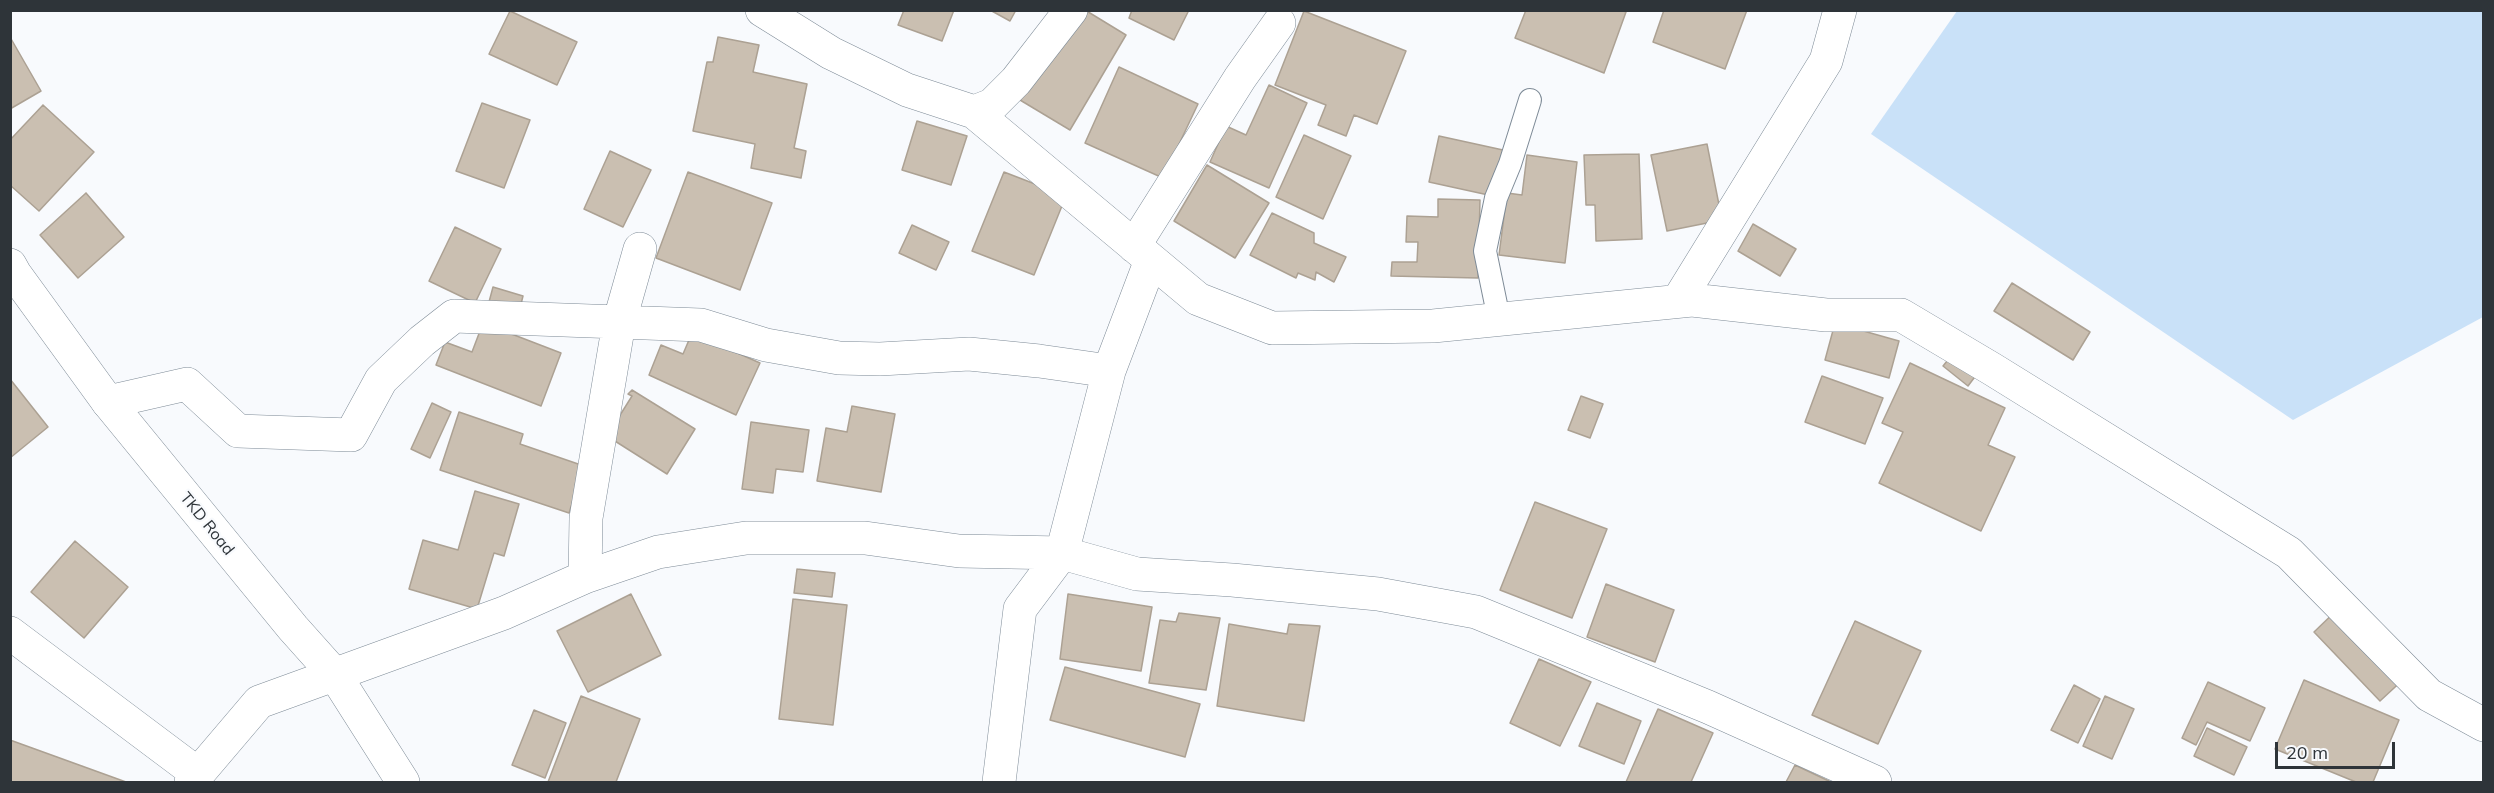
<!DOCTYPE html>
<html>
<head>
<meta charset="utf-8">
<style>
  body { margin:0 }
  #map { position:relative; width:2494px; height:793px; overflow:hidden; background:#f8fafd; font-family:Mulish,sans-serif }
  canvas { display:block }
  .frame { position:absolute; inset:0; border:12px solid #2e3439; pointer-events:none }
  .scale { position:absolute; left:2275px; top:742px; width:120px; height:27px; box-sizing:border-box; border:3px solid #2e3439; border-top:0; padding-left:8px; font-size:18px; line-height:21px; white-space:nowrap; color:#2e3439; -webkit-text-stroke:4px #f8fafd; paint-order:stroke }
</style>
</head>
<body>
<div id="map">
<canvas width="2494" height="793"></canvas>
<div class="frame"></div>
<div class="scale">20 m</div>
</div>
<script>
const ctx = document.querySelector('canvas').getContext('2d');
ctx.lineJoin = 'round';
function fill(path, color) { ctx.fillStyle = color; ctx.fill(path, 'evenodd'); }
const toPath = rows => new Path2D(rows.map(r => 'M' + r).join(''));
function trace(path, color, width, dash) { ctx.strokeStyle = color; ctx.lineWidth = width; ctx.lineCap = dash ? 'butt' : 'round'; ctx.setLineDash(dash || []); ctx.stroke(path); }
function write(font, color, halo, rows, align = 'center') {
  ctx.font = font + ' Mulish,sans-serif'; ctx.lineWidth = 4.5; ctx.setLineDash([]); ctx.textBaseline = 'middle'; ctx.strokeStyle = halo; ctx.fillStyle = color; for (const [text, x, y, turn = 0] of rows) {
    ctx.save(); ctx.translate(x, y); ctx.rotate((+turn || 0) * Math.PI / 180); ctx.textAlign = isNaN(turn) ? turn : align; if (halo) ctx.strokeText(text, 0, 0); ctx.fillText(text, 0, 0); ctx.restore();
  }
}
const green = toPath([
  [1957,11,2483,11,2483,317,2293,420,1871,134]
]);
const building = toPath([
  [904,10,954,10,942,41,898,25,904,10],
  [990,10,1016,10,1010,21,990,10],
  [1073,10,1085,10,1126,35,1070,130,1020,100,1073,10],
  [1132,10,1189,10,1174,40,1129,18,1132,10],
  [1526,10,1621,10,1626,12,1604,73,1515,38,1526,10],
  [1664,10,1747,10,1725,69,1653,42,1664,10],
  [510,11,577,42,557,85,489,54,510,11],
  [1304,11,1406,51,1377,124,1354,115,1346,136,1318,125,1326,105,1275,85,1304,11],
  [10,37,41,91,10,109,10,37],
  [718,37,759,45,753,72,807,84,794,148,806,151,801,178,751,168,755,144,693,131,707,62,713,62,718,37],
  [1119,67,1198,104,1163,178,1085,143,1119,67],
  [1269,85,1307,103,1269,188,1210,162,1226,126,1246,135,1269,85],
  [482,103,530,120,504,188,456,171,482,103],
  [43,105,94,152,39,211,10,185,10,140,43,105],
  [917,121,967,136,951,185,902,170,917,121],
  [1304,135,1351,156,1323,219,1276,197,1304,135],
  [1439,136,1503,150,1493,196,1429,182,1439,136],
  [1707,144,1722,220,1667,231,1651,155,1707,144],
  [610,151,651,170,623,227,584,209,610,151],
  [1639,154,1642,239,1596,241,1595,205,1586,205,1584,155,1639,154],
  [1527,155,1577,162,1565,263,1499,255,1507,193,1522,195,1527,155],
  [1207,165,1269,203,1235,258,1174,221,1207,165],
  [688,172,772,203,740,290,656,258,688,172],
  [1004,172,1066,196,1034,275,972,251,1004,172],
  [86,193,124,237,78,278,40,235,86,193],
  [1438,199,1480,200,1478,278,1391,276,1392,262,1417,262,1418,242,1406,242,1407,216,1438,217,1438,199],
  [1272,213,1314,233,1314,243,1346,257,1334,282,1316,272,1315,280,1298,273,1296,278,1250,255,1272,213],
  [1753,224,1796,249,1780,276,1738,251,1753,224],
  [912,225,949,242,936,270,899,253,912,225],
  [455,227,501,249,475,303,429,281,455,227],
  [2012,283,2090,332,2073,360,1994,311,2012,283],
  [493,287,523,296,519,312,489,302,493,287],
  [483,323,561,353,541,406,436,365,445,342,472,352,483,323],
  [1835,323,1899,341,1889,378,1825,360,1835,323],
  [692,333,760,363,736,415,649,375,661,345,683,354,692,333],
  [1956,350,1980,370,1968,386,1943,366,1956,350],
  [1910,363,2005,408,1988,445,2015,457,1981,531,1879,483,1903,432,1882,423,1910,363],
  [1822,376,1883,398,1865,444,1805,422,1822,376],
  [10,379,48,427,10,458,10,379],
  [632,390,695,429,667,474,607,436,632,396,628,394,632,390],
  [1581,396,1603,404,1590,438,1568,430,1581,396],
  [432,403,451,412,430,458,411,449,432,403],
  [852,406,895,414,881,492,817,481,826,428,847,432,852,406],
  [459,412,523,434,520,444,584,466,569,513,440,470,459,412],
  [751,422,809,430,803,472,776,469,773,493,742,489,751,422],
  [475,491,519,504,504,556,494,553,477,609,409,589,423,540,458,550,475,491],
  [1535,502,1607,529,1572,618,1500,590,1535,502],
  [75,541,128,587,84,638,31,592,75,541],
  [797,569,835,573,832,597,794,593,797,569],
  [1606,584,1674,610,1655,662,1587,637,1606,584],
  [631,594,661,655,588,692,557,631,631,594],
  [1068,594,1152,607,1141,671,1060,659,1068,594],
  [793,599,847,605,833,725,779,719,793,599],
  [2341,606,2407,676,2380,701,2314,632,2341,606],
  [1179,613,1220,618,1206,690,1149,683,1160,620,1176,622,1179,613],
  [1855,621,1921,651,1878,744,1812,715,1855,621],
  [1229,624,1287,634,1289,624,1320,626,1304,721,1217,706,1229,624],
  [1539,659,1591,682,1560,746,1510,723,1539,659],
  [1065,667,1200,704,1185,757,1050,720,1065,667],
  [2304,680,2399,720,2373,782,2356,782,2275,749,2304,680],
  [2208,682,2265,708,2250,741,2207,722,2196,745,2182,738,2208,682],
  [2074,685,2100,699,2078,743,2051,730,2074,685],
  [581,696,640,719,616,782,548,782,581,696],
  [2105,696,2134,709,2112,759,2083,746,2105,696],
  [1597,703,1641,721,1624,764,1579,746,1597,703],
  [1658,709,1713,733,1691,782,1626,782,1658,709],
  [534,710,566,723,545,778,512,765,534,710],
  [2207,728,2247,747,2234,775,2194,756,2207,728],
  [10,740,126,782,10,782,10,740],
  [1795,765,1831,782,1786,782,1795,765]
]);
const service = toPath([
  [1499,319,1485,251,1496,198,1510,164,1530,100]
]);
const minor = toPath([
  [762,10,831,53,907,90,974,112,992,105,1016,81,1071,10],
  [974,112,1198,299,1272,328,1433,326,1692,300,1826,315,1901,315,1992,369,2289,553,2429,695,2484,725],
  [1134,246,1240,78,1279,23],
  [1678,301,1826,61,1840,10],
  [108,402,187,384,238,431,351,435,381,380,422,341,454,316,701,325,766,345,839,358,880,359,969,354,1039,361,1109,371],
  [585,577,586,518,619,323,640,249],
  [10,633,198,774],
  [191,782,259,702,504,613,585,577,658,552,746,538,865,538,959,551,1062,553,1137,574,1232,580,1378,594,1476,612,1708,707,1875,782],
  [999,782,1020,609,1062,553,1109,371,1151,260]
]);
const tertiary = toPath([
  [10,265,15,274,108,402,293,628,335,675,403,782]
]);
const streetNames = [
  ["TKD Road",207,524,51]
];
fill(green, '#c9e1f8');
fill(building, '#cabfb1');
trace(building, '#aca193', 1.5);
trace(service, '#7e8b97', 24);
trace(minor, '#7e8b97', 34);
trace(tertiary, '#7e8b97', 34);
trace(service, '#fff', 22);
trace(minor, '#fff', 33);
trace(tertiary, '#fff', 33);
write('16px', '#2e3439', '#f8fafd', streetNames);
</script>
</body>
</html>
